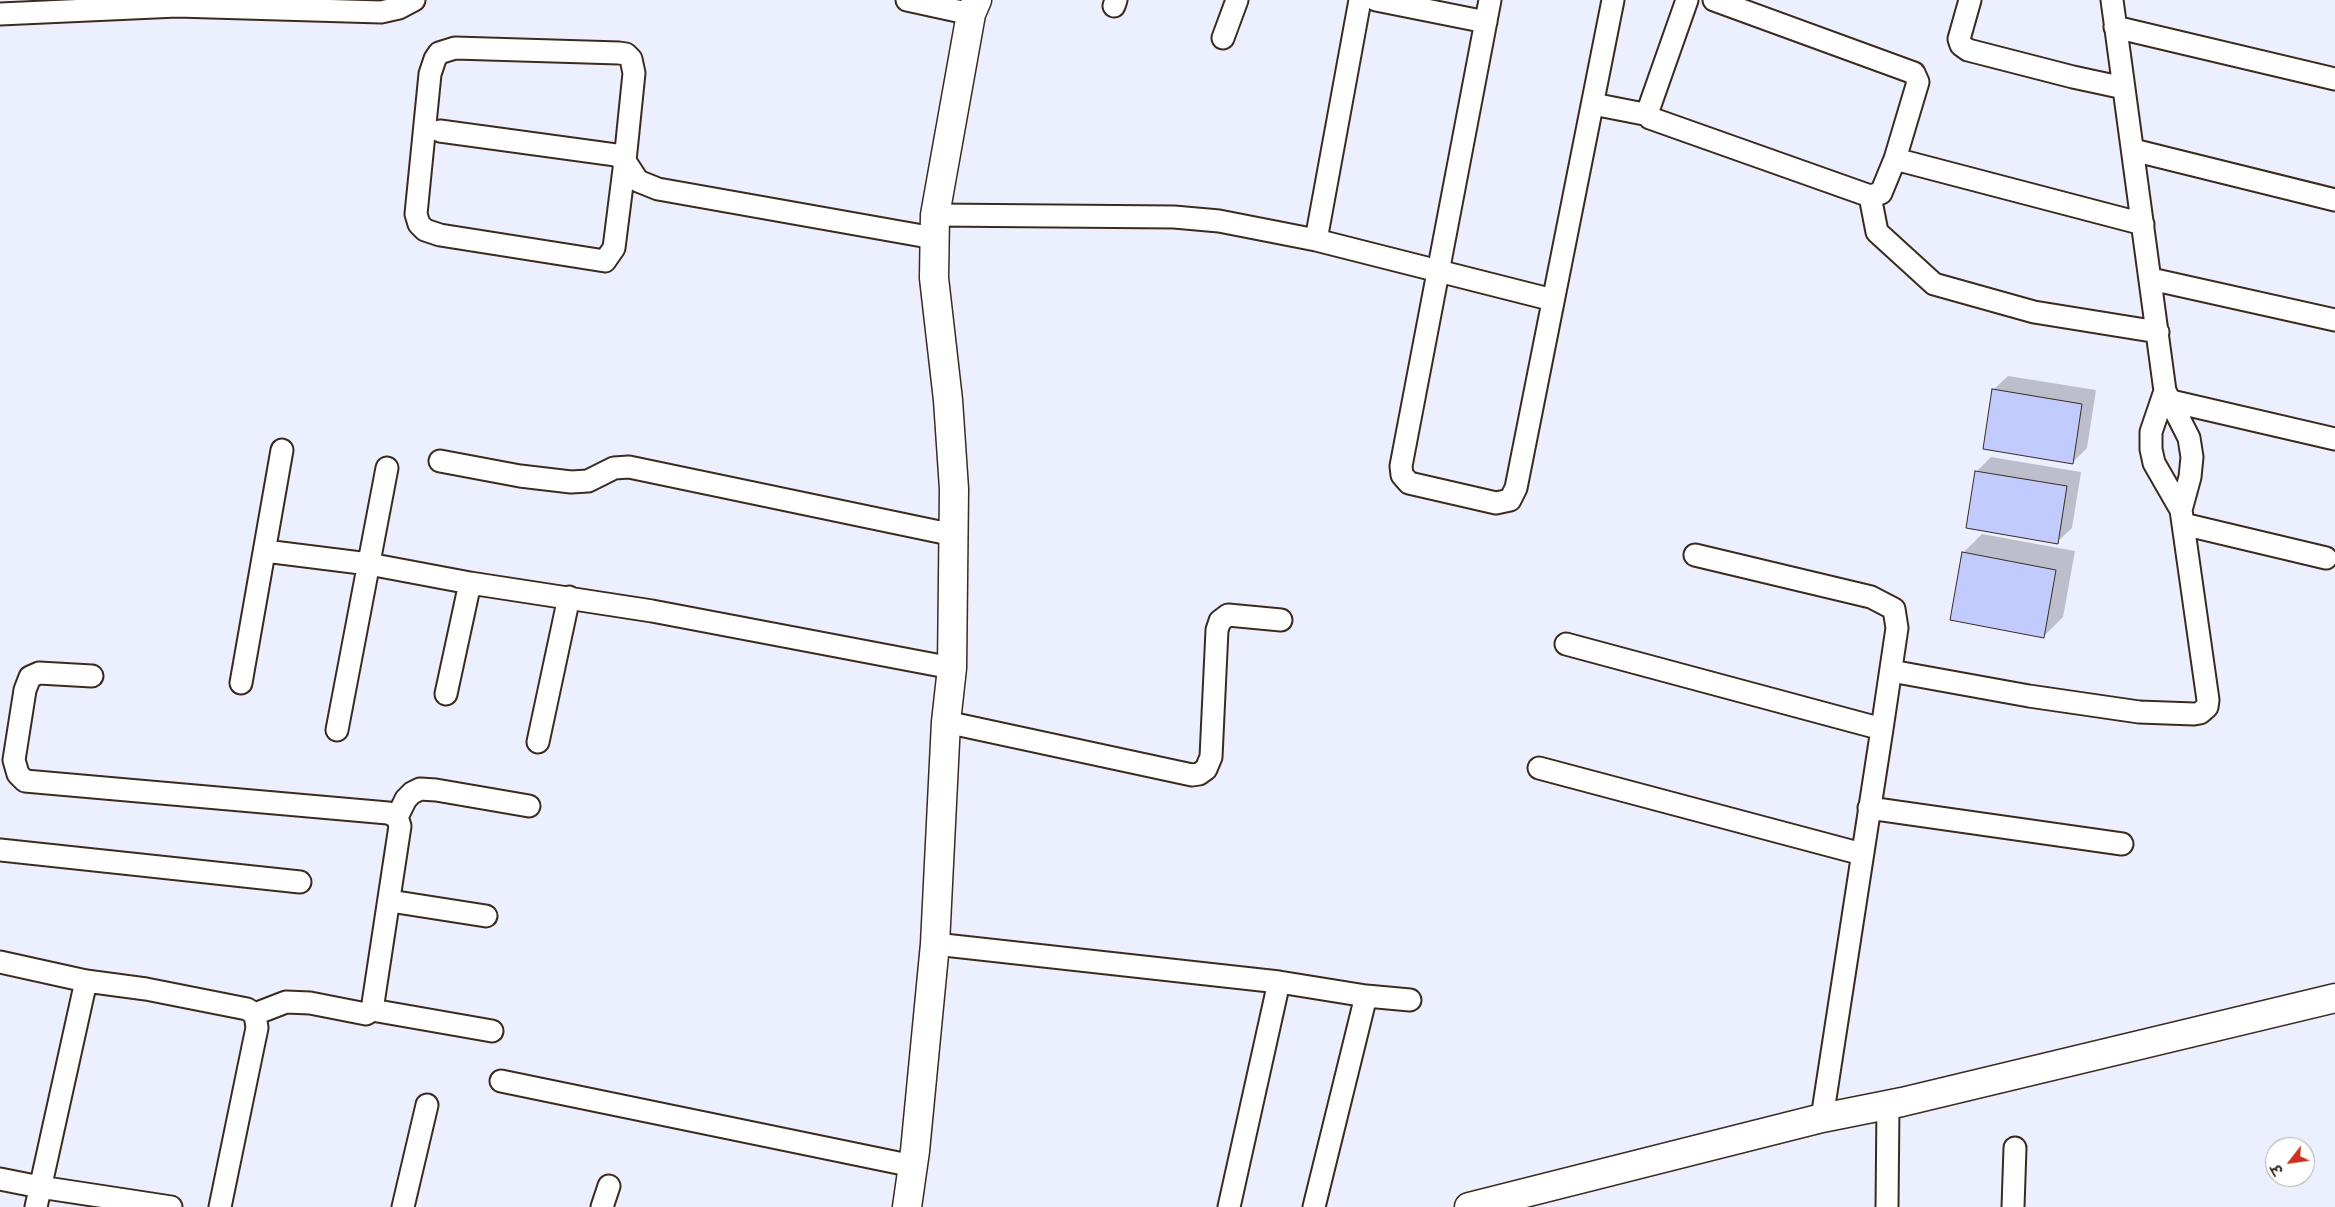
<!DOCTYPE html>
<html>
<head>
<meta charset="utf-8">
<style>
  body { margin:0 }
  #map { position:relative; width:2335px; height:1207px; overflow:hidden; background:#eceffe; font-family:Mynerve,"Playpen Sans Deva",sans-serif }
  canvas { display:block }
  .north { position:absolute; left:2265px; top:1137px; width:50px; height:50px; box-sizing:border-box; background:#fff; border:1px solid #b1aaa5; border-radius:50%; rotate:240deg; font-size:14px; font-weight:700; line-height:20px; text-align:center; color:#3b2a1e }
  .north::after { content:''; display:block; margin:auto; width:18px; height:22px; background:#c8321e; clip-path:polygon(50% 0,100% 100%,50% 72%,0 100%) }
</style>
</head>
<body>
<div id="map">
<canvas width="2335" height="1207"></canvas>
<div class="north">उ</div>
</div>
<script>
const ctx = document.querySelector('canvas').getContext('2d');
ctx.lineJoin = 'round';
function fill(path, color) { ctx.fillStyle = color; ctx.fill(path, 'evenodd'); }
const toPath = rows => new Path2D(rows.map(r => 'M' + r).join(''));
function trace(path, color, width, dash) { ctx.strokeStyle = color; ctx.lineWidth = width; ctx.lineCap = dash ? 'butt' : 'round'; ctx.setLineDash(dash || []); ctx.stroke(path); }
const shadow = toPath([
  [2008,376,2096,390,2087,448,2073,462,1993,390],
  [1991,457,2081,472,2072,528,2057,542,1967,527,1977,471],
  [1982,534,2075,551,2063,617,2044,636,1963,553]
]);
const building = toPath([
  [1992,389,2082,404,2073,464,1983,449,1992,389],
  [1975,471,2067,486,2058,544,1966,528,1975,471],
  [1962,552,2056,570,2044,638,1950,620,1962,552]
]);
const street = toPath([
  [907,0,971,14],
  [1376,0,1486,22],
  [1490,0,1401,466,1402,475,1409,483,1496,503,1510,500,1516,488,1613,0],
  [1687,0,1649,108,1648,113,1650,118,1870,196,1881,193,1895,159,1918,82,1914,73,1714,0],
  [1970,0,1959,39,1961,45,1968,50,2073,77,2124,88],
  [2112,0,2165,391,2189,438,2192,457,2190,477,2181,510],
  [1114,6,1116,0],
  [0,14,177,6,381,12,399,8,414,0],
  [2115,27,2335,79],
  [1223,38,1237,0],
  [455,48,619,53,626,54,631,59,634,73,625,161,614,248,605,261,440,235,425,230,419,224,416,214,430,74,435,59,439,53,455,48],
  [1593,104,1649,115],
  [440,131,616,155,625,161,638,181,658,189,934,238],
  [2133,150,2335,200],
  [1895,159,2143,224],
  [1870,196,1877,232,1934,284,2034,312,2158,332],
  [935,215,1174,217,1219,221,1316,240,1553,300],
  [1316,240,1360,0],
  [2151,279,2335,320],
  [2171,401,2335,439],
  [440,461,520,476,571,482,588,481,614,468,629,467,954,535],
  [2183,524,2326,558],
  [265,551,369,564,470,583,652,611,952,668],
  [1695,555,1871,597,1894,609,1897,628,1882,729],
  [1566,644,1882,729,1822,1118],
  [1891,671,2029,696,2139,712,2194,714,2200,713,2207,707,2208,700,2181,510,2154,463,2151,449,2151,432,2165,391],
  [92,676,39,673,30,677,25,690,14,760,18,774,25,781,388,813,397,817,400,826,372,1010,366,1014,310,1003,286,1002,255,1014],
  [241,683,282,450],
  [446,694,470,583],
  [946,722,1192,775,1199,774,1206,769,1211,757,1217,630,1220,621,1228,615,1281,620],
  [337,730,387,468],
  [538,742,569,597],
  [1539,768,1862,854],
  [1869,808,2122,844],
  [397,817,406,799,412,793,420,789,436,790,529,806],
  [0,850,300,882],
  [390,901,486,916],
  [935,944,1279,982,1229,1207],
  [0,962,86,981,146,989,247,1009,255,1014,257,1028,253,1047,220,1207],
  [1279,982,1366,996,1410,1000],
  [372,1010,492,1031],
  [501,1081,913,1166],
  [0,1179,40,1187,171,1207],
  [36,1207,86,981],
  [403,1207,427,1105],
  [602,1207,609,1186],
  [1314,1207,1366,996],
  [1887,1207,1888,1105],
  [2013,1207,2015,1148]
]);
const secondary = toPath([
  [907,1207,915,1151,935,944,946,722,952,668,954,489,948,400,934,278,935,215,971,14,977,0],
  [1469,1207,1822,1118,1902,1102,2335,998]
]);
fill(shadow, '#0003');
fill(building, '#c1cbfd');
trace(building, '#3b2a1e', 1);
trace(street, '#3b2a1e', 25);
trace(secondary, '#3b2a1e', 31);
trace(street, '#fff', 21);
trace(secondary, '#fff', 28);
</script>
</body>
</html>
